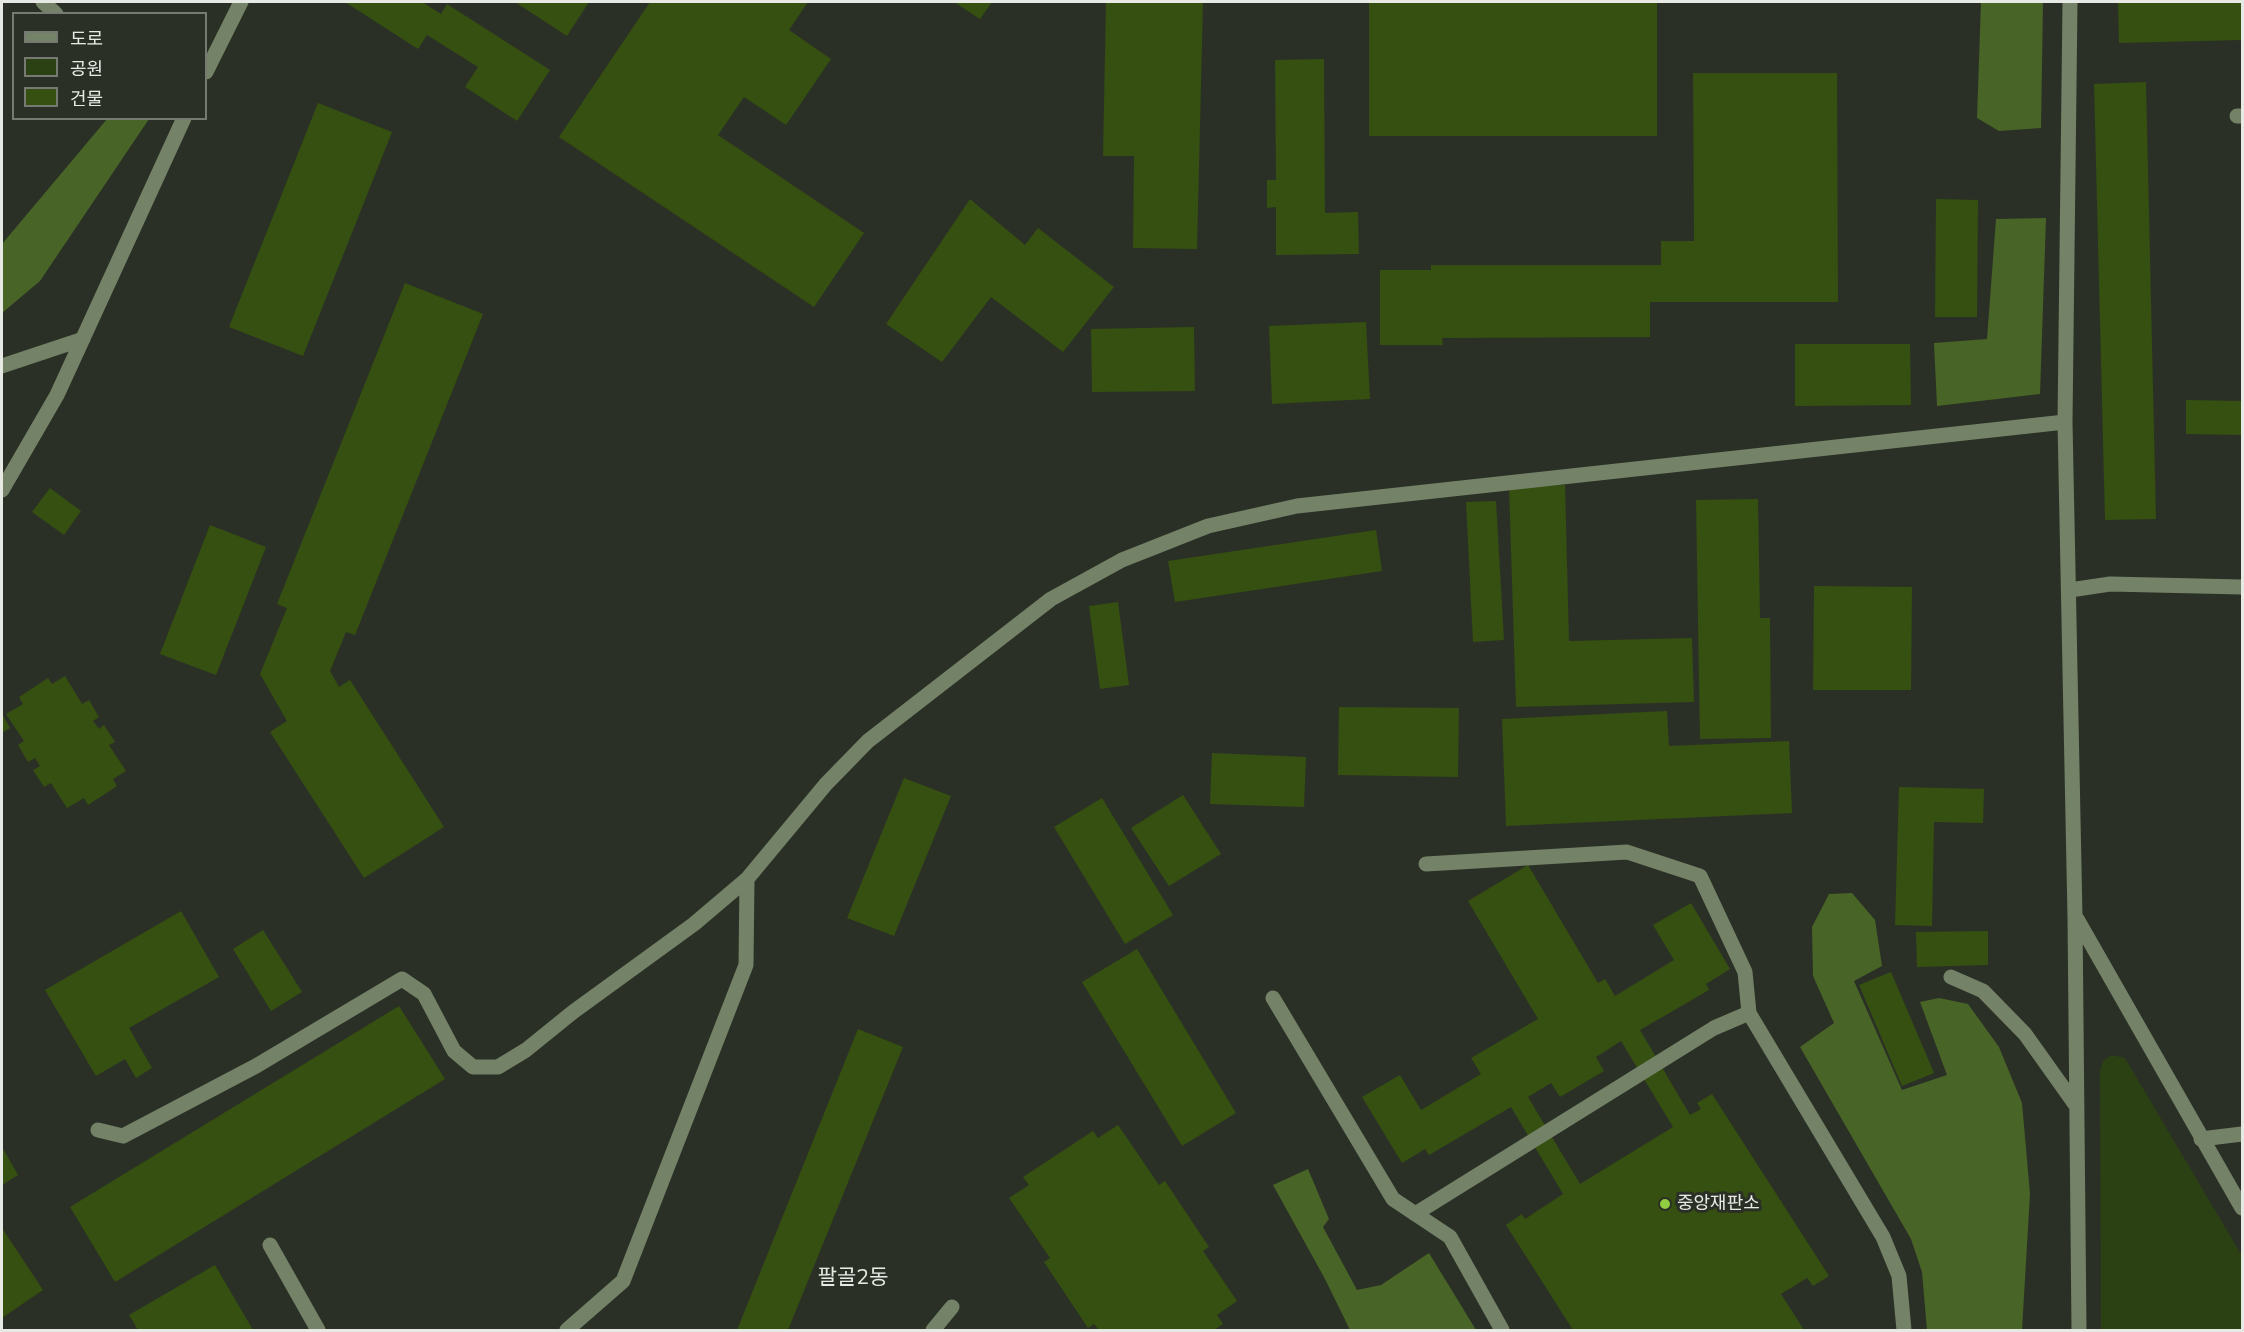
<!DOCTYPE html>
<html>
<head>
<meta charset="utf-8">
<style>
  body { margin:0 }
  #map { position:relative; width:2244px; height:1332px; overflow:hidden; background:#2b3026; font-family:Mulish,"Noto Sans KR",sans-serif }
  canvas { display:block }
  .frame { position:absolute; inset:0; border:3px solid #e7eae4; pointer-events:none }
  .legend { position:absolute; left:12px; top:12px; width:195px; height:108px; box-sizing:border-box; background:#2b3026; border:2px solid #767a72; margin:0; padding:8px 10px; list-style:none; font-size:18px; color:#e7eae4 }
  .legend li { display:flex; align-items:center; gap:12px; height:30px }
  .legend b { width:30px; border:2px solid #767a72 }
</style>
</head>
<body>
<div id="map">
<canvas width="2244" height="1332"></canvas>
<div class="frame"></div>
<ul class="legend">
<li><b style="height:8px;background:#748267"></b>도로</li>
<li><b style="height:16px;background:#2c4113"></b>공원</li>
<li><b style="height:16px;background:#355010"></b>건물</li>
</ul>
</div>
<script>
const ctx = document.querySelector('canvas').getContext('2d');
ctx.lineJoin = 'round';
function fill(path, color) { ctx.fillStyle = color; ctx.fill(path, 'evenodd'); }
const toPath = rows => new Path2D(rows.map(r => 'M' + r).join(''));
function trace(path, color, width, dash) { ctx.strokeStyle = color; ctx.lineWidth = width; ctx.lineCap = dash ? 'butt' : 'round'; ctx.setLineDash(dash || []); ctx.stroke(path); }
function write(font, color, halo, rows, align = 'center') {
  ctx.font = font + ' Mulish,"Noto Sans KR",sans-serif'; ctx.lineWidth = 6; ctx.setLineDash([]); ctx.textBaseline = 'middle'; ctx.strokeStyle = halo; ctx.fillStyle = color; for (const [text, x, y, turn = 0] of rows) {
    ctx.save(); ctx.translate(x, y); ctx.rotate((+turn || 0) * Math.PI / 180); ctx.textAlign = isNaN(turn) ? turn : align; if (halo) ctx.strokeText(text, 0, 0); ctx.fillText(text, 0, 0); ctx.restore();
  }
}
const green = toPath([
  [2111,1055,2125,1058,2242,1256,2242,1330,2101,1330,2100,1071,2103,1061]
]);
const forest = toPath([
  [1981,2,2043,2,2041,128,1999,131,1977,118],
  [107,119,149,119,40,281,2,313,2,244],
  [2046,218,2040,394,1937,406,1934,343,1987,339,1996,219],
  [1852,893,1875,920,1882,966,1854,981,1902,1090,1947,1075,1920,1002,1939,998,1968,1004,1999,1047,2022,1103,2030,1194,2022,1330,1927,1330,1922,1272,1911,1239,1800,1047,1834,1023,1813,976,1812,927,1829,894],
  [1308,1169,1329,1219,1323,1227,1357,1290,1381,1285,1429,1253,1476,1330,1350,1330,1325,1279,1273,1185]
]);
const building = toPath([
  [345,2,422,2,441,14,447,4,550,70,517,121,465,87,478,67,427,35,418,49],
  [515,2,589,2,567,36],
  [650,2,808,2,789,30,831,59,786,125,744,97,718,135,864,233,814,307,559,137],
  [954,2,992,2,980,19],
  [1106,2,1203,2,1197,249,1133,248,1134,156,1103,156],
  [1369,2,1657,2,1657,136,1369,136],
  [2118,2,2242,2,2242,40,2119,43],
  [1324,59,1325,213,1358,212,1359,254,1276,255,1276,207,1267,208,1267,180,1276,180,1275,60],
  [1693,73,1837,73,1838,302,1650,302,1650,337,1442,338,1443,345,1380,345,1380,270,1431,270,1431,265,1661,265,1661,241,1694,241],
  [2146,82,2156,519,2105,520,2094,84],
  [318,103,392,132,303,356,229,327],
  [970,199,1025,245,1038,228,1114,287,1063,352,991,297,942,362,886,324],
  [1936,199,1978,200,1977,317,1935,317],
  [405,283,483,314,355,635,346,632,330,671,339,687,350,680,444,827,364,878,270,732,287,721,260,674,287,608,277,604],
  [1366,322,1370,399,1272,404,1269,326],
  [1194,327,1195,391,1092,392,1091,329],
  [1795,344,1910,344,1911,405,1795,406],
  [2186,400,2242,401,2242,435,2186,434],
  [1565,485,1569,641,1692,638,1694,702,1516,707,1509,486],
  [50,488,81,511,64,535,32,512],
  [1758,499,1760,618,1770,618,1771,738,1700,739,1696,500],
  [1496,501,1504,640,1473,642,1466,502],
  [210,525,266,547,216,675,160,654],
  [1376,530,1382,571,1175,602,1168,561],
  [1814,586,1912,587,1911,690,1813,690],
  [1118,602,1129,685,1100,689,1089,606],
  [65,676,82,704,89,700,99,717,93,721,99,729,104,725,115,742,109,745,126,771,113,779,117,786,88,805,84,798,67,808,51,783,44,787,33,770,40,766,35,758,28,762,18,745,24,741,6,714,23,704,19,697,48,678,52,684],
  [1339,707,1459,708,1458,777,1338,775],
  [1667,711,1669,746,1789,741,1792,813,1506,826,1502,719],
  [2,714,10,728,2,733],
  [1212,753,1306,757,1304,807,1210,804],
  [904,778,951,796,894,936,847,918],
  [1899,787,1984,789,1983,823,1934,822,1932,926,1895,925],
  [1183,795,1221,854,1169,886,1131,828],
  [1102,798,1173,915,1125,944,1054,827],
  [1528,865,1598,983,1605,979,1615,996,1674,960,1653,925,1691,903,1730,969,1706,984,1709,990,1640,1030,1690,1115,1701,1109,1697,1103,1712,1094,1829,1276,1813,1286,1807,1278,1781,1294,1804,1330,1573,1330,1506,1225,1522,1214,1525,1219,1563,1194,1511,1107,1429,1155,1425,1149,1402,1163,1362,1097,1400,1075,1421,1110,1481,1074,1471,1058,1538,1019,1468,901],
  [1621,1041,1673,1127,1580,1184,1528,1097,1551,1083,1560,1097,1604,1071,1596,1057],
  [181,911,219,977,129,1028,152,1068,136,1078,125,1059,96,1076,45,990],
  [263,930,302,992,271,1011,233,949],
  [1988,931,1988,965,1917,967,1916,932],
  [1137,949,1236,1113,1182,1146,1082,982],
  [1891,972,1934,1073,1902,1086,1859,985],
  [399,1006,445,1079,115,1282,70,1207],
  [858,1029,903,1047,788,1330,737,1330],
  [1118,1125,1159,1185,1165,1181,1209,1247,1203,1251,1237,1301,1217,1315,1223,1324,1214,1330,1099,1330,1094,1324,1088,1328,1044,1262,1050,1258,1009,1198,1029,1185,1023,1177,1093,1131,1098,1138],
  [2,1147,18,1175,2,1185],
  [2,1228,43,1290,2,1318],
  [215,1265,253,1330,138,1330,129,1315]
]);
const minor = toPath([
  [43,2,56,14],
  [2070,2,2065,422,2075,917,2079,1330],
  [206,72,241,2],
  [2237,116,2242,116],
  [2,366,83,339],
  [2,490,57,395,184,118],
  [2070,590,2110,584,2242,587],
  [1426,864,1627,852,1700,876,1745,972,1749,1013,1883,1237,1899,1276,1904,1330],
  [2077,919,2242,1208],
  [1951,977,1983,991,2025,1034,2077,1107],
  [1273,998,1393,1199,1450,1237,1502,1330],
  [98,1130,123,1136,256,1066,402,979,424,994,454,1051,473,1067,498,1067,526,1050,573,1012,694,924,747,879,826,784,868,741,1051,599,1122,560,1208,526,1297,506,2065,422],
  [2201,1139,2242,1134],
  [1415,1214,1714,1028,1749,1013],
  [270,1245,318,1330],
  [567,1330,623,1281,746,965,747,879],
  [933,1330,952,1307]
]);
const markers = [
  [1665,1204,6,"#91cd40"]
];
const poiNames = [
  ["중앙재판소",1677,1204]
];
const quarterNames = [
  ["팔골2동",853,1278]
];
fill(green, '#2c4113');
fill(forest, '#486426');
fill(building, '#355010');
trace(minor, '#748267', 15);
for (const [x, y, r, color] of markers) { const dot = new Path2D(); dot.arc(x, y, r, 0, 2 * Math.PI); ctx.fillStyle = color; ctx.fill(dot); trace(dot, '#2b3026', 2); }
write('18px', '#e7eae4', '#2b3026', poiNames, 'left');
write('21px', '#e7eae4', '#2b3026', quarterNames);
</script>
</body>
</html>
